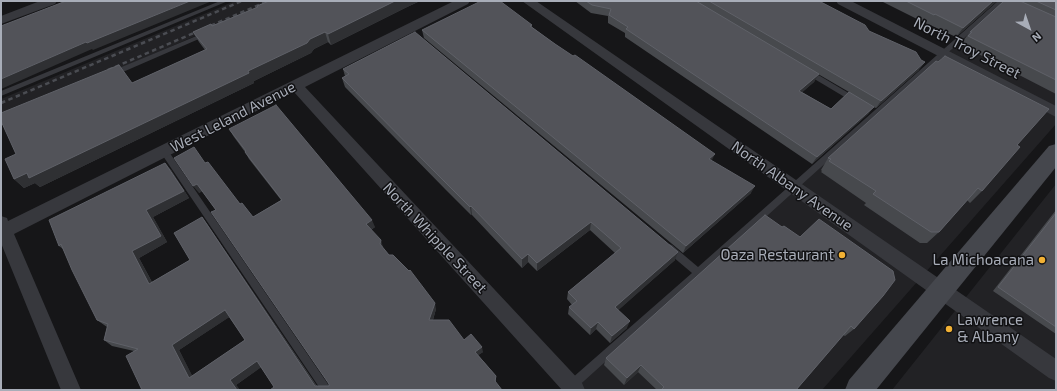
<!DOCTYPE html>
<html>
<head>
<meta charset="utf-8">
<style>
  body { margin:0 }
  #map { position:relative; width:1057px; height:391px; overflow:hidden; background:#161618; font-family:"Exo 2",sans-serif }
  canvas { display:block }
  .frame { position:absolute; inset:0; border:2px solid #a8adb8; pointer-events:none }
  .north { position:absolute; left:1009px; top:8px; width:40px; height:40px; -webkit-text-stroke:3px #111113; paint-order:stroke; rotate:140deg; font-size:11px; font-weight:700; line-height:16px; text-align:center; color:#a8adb8 }
  .north::after { content:''; display:block; margin:auto; width:14px; height:18px; background:#a8adb8; clip-path:polygon(50% 0,100% 100%,50% 72%,0 100%) }
</style>
</head>
<body>
<div id="map">
<canvas width="1057" height="391"></canvas>
<div class="frame"></div>
<div class="north">N</div>
</div>
<script>
const ctx = document.querySelector('canvas').getContext('2d');
ctx.lineJoin = 'round';
function fill(path, color) { ctx.fillStyle = color; ctx.fill(path, 'evenodd'); }
const toPath = rows => new Path2D(rows.map(r => 'M' + r).join(''));
function trace(path, color, width, dash) { ctx.strokeStyle = color; ctx.lineWidth = width; ctx.lineCap = dash ? 'butt' : 'round'; ctx.setLineDash(dash || []); ctx.stroke(path); }
function write(font, color, halo, rows, align = 'center') {
  ctx.font = font + ' "Exo 2",sans-serif'; ctx.lineWidth = 3; ctx.setLineDash([]); ctx.textBaseline = 'middle'; ctx.strokeStyle = halo; ctx.fillStyle = color; for (const [text, x, y, turn = 0] of rows) {
    ctx.save(); ctx.translate(x, y); ctx.rotate((+turn || 0) * Math.PI / 180); ctx.textAlign = isNaN(turn) ? turn : align; if (halo) ctx.strokeText(text, 0, 0); ctx.fillText(text, 0, 0); ctx.restore();
  }
}
const built = toPath([
  [235,1,276,1,1,120,1,99],
  [998,1,1056,1,1056,124,822,390,567,390],
  [1056,184,1056,390,892,390]
]);
const lane = toPath([
  [220,1,228,1,1,96,1,91,220,1],
  [998,1,1004,2,574,390,562,390,563,386,692,273,666,251,665,248,666,245,669,244,672,245,698,267,998,1],
  [206,32,209,34,208,35,116,75,114,75,111,73,112,71,206,32],
  [806,70,810,70,857,98,859,100,857,102,853,102,806,74,806,70],
  [164,148,167,149,332,390,321,390,161,153,160,151,164,148]
]);
const street = toPath([
  [40,1,57,1,55,4,1,24,1,16,40,1],
  [454,1,470,1,468,4,305,87,582,383,585,390,562,390,294,92,14,234,81,390,61,390,1,243,1,216,7,218,8,221,454,1],
  [522,1,536,1,1056,359,1056,381,1049,378,522,1],
  [836,1,851,1,1056,106,1056,117,838,4,836,1]
]);
const secondary = toPath([
  [1056,144,1056,167,876,390,845,390,849,380,1049,146,1056,144]
]);
const rail = toPath([
  [108,70,268,1],
  [1,103,242,1]
]);
const wall = toPath([
  [269,1,420,1,405,8,331,45,328,42,314,49,311,53,254,81,254,83,40,187,35,183,24,188,14,179,16,154,132,83,205,50,199,42,193,32,212,26,258,8,257,6],
  [575,1,819,1,869,31,919,70,876,108,873,107,868,114,812,164,625,37,625,33,608,23,608,16,591,13],
  [818,74,849,92,831,109,802,92,814,82],
  [881,1,997,1,956,37,928,24,927,24],
  [1004,1,1056,1,1056,94,961,45,964,41,963,41,970,32],
  [532,25,532,27,712,161,751,193,683,253,424,38,422,30],
  [343,69,675,260,618,310,627,328,610,343,596,329,590,335,568,314,569,307,572,305,567,299,568,292,615,253,590,230,537,271,528,262,522,268,472,215,471,215,445,189,345,87,342,78,345,76],
  [229,129,375,227,371,230,383,247,383,248,436,309,433,320,483,352,478,355,496,376,496,383,502,390,274,387,261,367,236,385,240,390,142,390,134,351,112,346,104,340,107,327,97,320,63,249,59,246,165,163,171,170,189,198,153,217,167,242,139,258,152,282,190,260,202,217,207,224,317,386,329,386,329,384,216,210,202,191,199,193,205,163,240,204,253,217,281,200,249,159,245,152,234,137],
  [229,317,245,340,192,376,179,350],
  [1017,145,982,191,970,203,967,200,939,232,927,243,920,243,864,205,866,203,821,172,822,171,821,170,828,158],
  [1056,210,1056,334,993,291],
  [765,215,854,329,845,336,843,335,796,390,657,390,638,372,624,385,604,365,606,358]
]);
const shadedWall = toPath([
  [190,1,212,1,93,50,92,49,1,89,1,79,86,42],
  [395,1,420,1,405,8,331,45,328,34],
  [993,1,997,1,956,37,963,28],
  [325,32,328,42,314,49,311,53,254,81,254,83,40,187,35,183,24,188,14,179,248,71],
  [925,62,919,70,876,108,881,101],
  [819,74,814,82,796,98,799,91],
  [874,107,868,114,812,164,817,157],
  [715,154,711,162,709,159],
  [165,163,171,170,189,198,153,217,167,242,139,258,156,290,149,284,132,251,146,210],
  [197,184,203,191,199,193,193,186],
  [755,186,751,193,683,253,686,246],
  [471,206,472,215,471,215,470,207],
  [202,217,207,224,319,390,315,386],
  [372,220,375,227,369,231,366,224],
  [591,222,590,230,537,271,537,263],
  [381,240,383,247,383,251,380,244],
  [678,252,675,260,613,315,615,307],
  [528,254,528,262,522,268,522,259],
  [435,303,436,309,431,326,429,320],
  [225,310,231,316,179,350,196,383,189,378,172,345],
  [630,321,627,328,610,343,612,336],
  [598,322,596,329,590,335,591,328],
  [482,347,483,352,476,357,475,352],
  [257,361,263,366,236,385,240,390,237,390,230,380],
  [641,365,638,372,624,385,627,378]
]);
const building = toPath([
  [66,1,190,1,87,43,86,42,1,79,1,26,66,1],
  [269,1,395,1,328,34,325,32,310,39,307,43,248,71,249,73,29,178,27,173,14,179,5,159,16,154,1,121,1,113,119,65,132,83,207,49,193,32,211,24,212,26,258,7,257,6,269,1],
  [481,1,500,1,532,25,530,26,555,44,573,56,575,55,715,154,709,159,755,186,686,246,422,30,481,1],
  [586,1,696,1,819,74,799,91,831,109,849,92,874,107,817,157,626,29,628,27,609,15,611,9,592,5,586,1],
  [709,1,819,1,865,25,869,31,916,52,921,60,925,62,881,101,709,1],
  [906,1,993,1,963,28,935,14,934,15,906,1],
  [1004,1,1020,1,1056,17,1056,80,968,36,972,32,970,32,1004,1],
  [1036,1,1056,1,1056,10,1036,1],
  [415,32,678,252,615,307,630,321,612,336,598,322,591,328,569,307,577,301,568,292,621,248,591,222,537,263,528,254,522,259,471,206,470,207,443,180,342,78,349,74,343,69,415,32],
  [945,56,1049,109,1017,145,1020,147,982,191,978,188,939,232,931,232,873,194,876,191,829,161,831,159,828,158,936,61,938,62,945,56],
  [276,105,372,220,366,224,381,240,380,244,389,255,393,255,409,271,410,270,435,303,429,320,449,320,464,340,471,334,482,347,475,352,496,376,495,381,502,390,270,390,274,387,257,361,230,380,237,390,142,390,126,356,138,349,104,340,108,324,97,320,72,270,61,244,59,246,49,220,165,163,184,191,146,210,161,236,132,251,149,284,190,260,174,233,202,217,315,386,329,386,329,384,211,212,216,210,197,184,193,186,174,158,194,147,205,163,208,162,240,204,242,203,253,217,282,200,245,152,246,151,229,129,276,105],
  [225,310,245,340,189,378,172,345,225,310],
  [1056,213,1056,327,998,287,1056,213],
  [765,215,782,227,784,226,800,237,819,219,893,271,895,280,883,296,854,329,851,326,796,390,661,390,664,387,641,365,627,378,606,358,765,215]
]);
const markers = [
  [842,255,4,"#f2b134"],
  [1042,260,4,"#f2b134"],
  [949,329,4,"#f2b134"]
];
const streetNames = [
  ["North Troy Street",967,48,27],
  ["West Leland Avenue",233,117,-27],
  ["North Albany Avenue",792,186,35],
  ["North Whipple Street",435,238,47]
];
const poiNames = [
  ["Oaza Restaurant",834,255],
  ["La Michoacana",1034,260],
  ["Lawrence",957,320,"left"],
  ["& Albany",957,337,"left"]
];
fill(built, '#222225');
fill(lane, '#37383d');
fill(street, '#37383d');
fill(secondary, '#45474d');
trace(rail, '#4a4c52', 2.5, [4.5, 3.5]);
fill(wall, '#47494d');
fill(shadedWall, '#2f3033');
fill(building, '#525359');
trace(building, '#5f6168', 1);
for (const [x, y, r, color] of markers) { const dot = new Path2D(); dot.arc(x, y, r, 0, 2 * Math.PI); ctx.fillStyle = color; ctx.fill(dot); trace(dot, '#111113', 1.5); }
write('15px', '#a8adb8', '#111113', streetNames);
write('15px', '#a8adb8', '#111113', poiNames, 'right');
</script>
</body>
</html>
